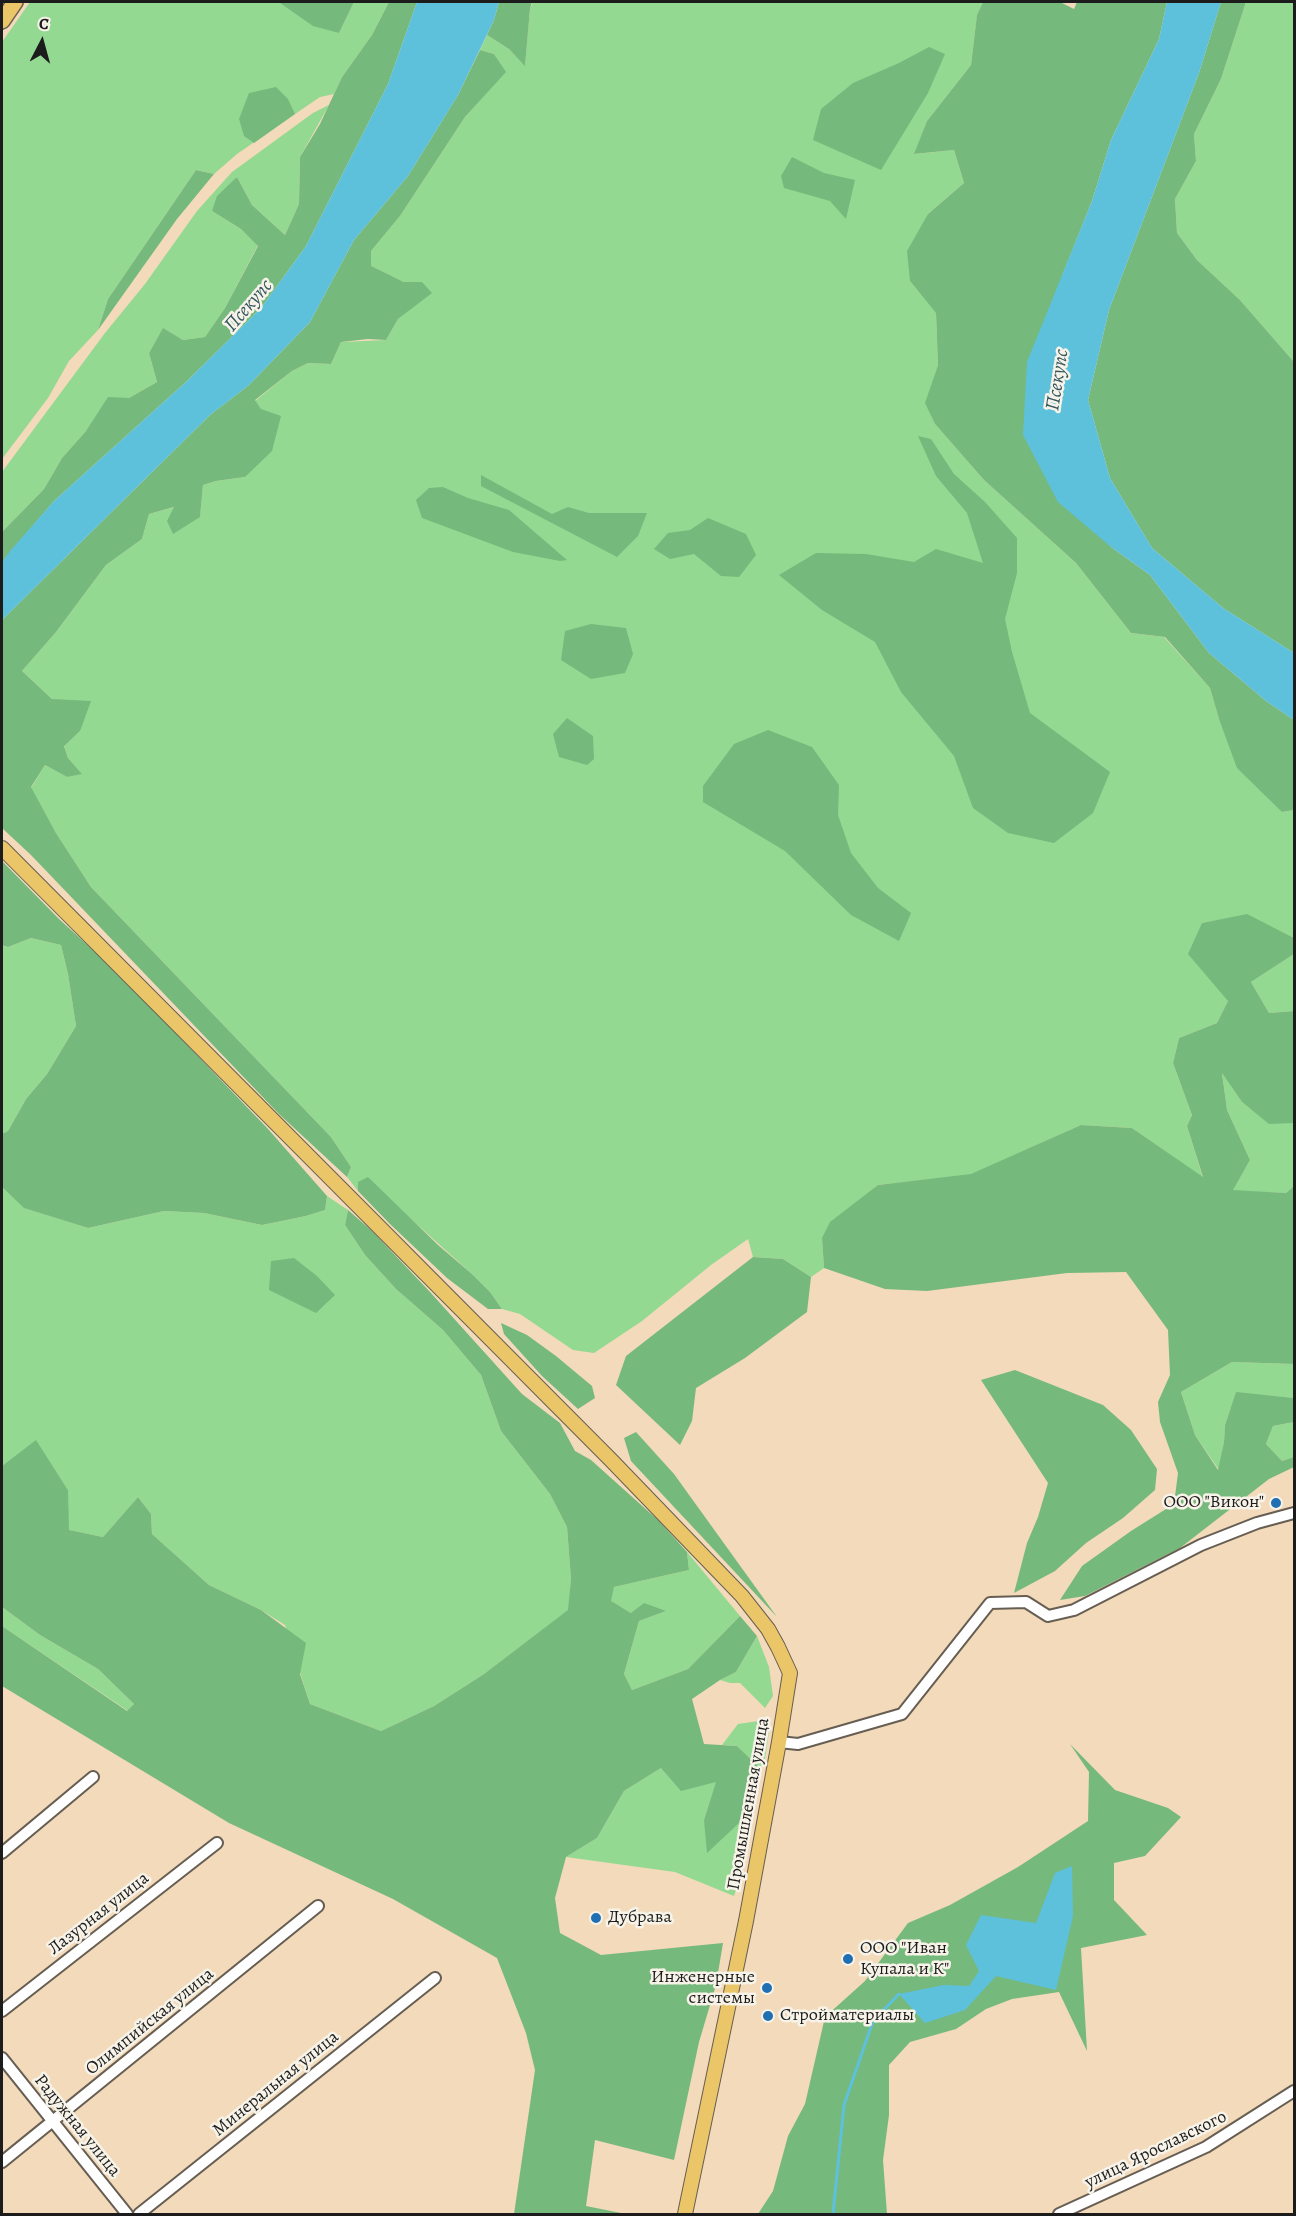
<!DOCTYPE html>
<html>
<head>
<meta charset="utf-8">
<style>
  body { margin:0 }
  #map { position:relative; width:1296px; height:2216px; overflow:hidden; background:#f2daba; font-family:Alegreya,serif }
  canvas { display:block }
  .frame { position:absolute; inset:0; border:3px solid #1c1c1c; pointer-events:none }
  .north { position:absolute; left:12px; top:12px; width:60px; height:60px; -webkit-text-stroke:4px #f7f3e8; paint-order:stroke; rotate:6deg; font-size:16px; font-weight:700; line-height:24px; text-align:center; color:#1c1c1c }
  .north::after { content:''; display:block; margin:auto; width:21px; height:27px; background:#1c1c1c; clip-path:polygon(50% 0,100% 100%,50% 72%,0 100%) }
</style>
</head>
<body>
<div id="map">
<canvas width="1296" height="2216"></canvas>
<div class="frame"></div>
<div class="north">С</div>
</div>
<script>
const ctx = document.querySelector('canvas').getContext('2d');
ctx.lineJoin = 'round';
function fill(path, color) { ctx.fillStyle = color; ctx.fill(path, 'evenodd'); }
const toPath = rows => new Path2D(rows.map(r => 'M' + r).join(''));
function trace(path, color, width, dash) { ctx.strokeStyle = color; ctx.lineWidth = width; ctx.lineCap = dash ? 'butt' : 'round'; ctx.setLineDash(dash || []); ctx.stroke(path); }
function write(font, color, halo, rows, align = 'center') {
  ctx.font = font + ' Alegreya,serif'; ctx.lineWidth = 5; ctx.setLineDash([]); ctx.textBaseline = 'middle'; ctx.strokeStyle = halo; ctx.fillStyle = color; for (const [text, x, y, turn = 0] of rows) {
    ctx.save(); ctx.translate(x, y); ctx.rotate((+turn || 0) * Math.PI / 180); ctx.textAlign = isNaN(turn) ? turn : align; if (halo) ctx.strokeText(text, 0, 0); ctx.fillText(text, 0, 0); ctx.restore();
  }
}
const green = toPath([
  [30,2,282,2,280,3,339,33,354,2,389,2,372,35,342,77,334,94,320,97,295,114,237,154,214,174,196,170,108,299,98,330,69,361,48,398,2,459,2,42],
  [533,2,983,2,977,16,971,65,927,121,915,154,954,150,964,183,928,214,910,281,936,312,938,365,926,403,935,424,984,480,1076,563,1131,633,1164,637,1210,688,1219,719,1282,812,1294,810,1294,938,1247,915,1202,923,1228,1001,1217,1023,1179,1038,1173,1063,1192,1115,1187,1126,1203,1178,1132,1128,1081,1125,971,1175,878,1185,822,1238,824,1268,811,1277,783,1259,753,1257,748,1239,711,1265,642,1321,594,1353,573,1350,520,1314,502,1309,490,1292,472,1274,411,1219,358,1182,358,1191,347,1177,351,1167,331,1137,91,887,56,833,31,788,45,765,67,777,81,773,68,758,64,745,80,731,52,699,22,671,56,632,106,565,142,539,149,514,175,507,200,516,203,485,216,481,245,477,261,409,255,401,292,371,308,363,331,364,341,342,386,340,398,319,412,307,422,282,404,282,370,266,371,251,400,216,465,117,505,72,494,54,480,50,487,35,509,49,525,65,530,9],
  [1246,2,1294,2,1294,362,1240,300,1197,260,1177,233,1175,199,1196,161,1194,134,1221,79],
  [329,105,300,157,299,204,285,235,252,205,237,177,212,211,241,229,258,245,225,308,205,337,183,340,163,329,149,353,157,382,129,398,86,431,62,458,44,489,2,532,2,472,105,333,145,284,197,211,232,172,313,113],
  [31,938,61,945,68,974,76,1026,47,1074,26,1099,8,1131,2,1134,2,945,8,947],
  [1294,954,1294,1011,1269,1013,1251,982],
  [1222,1072,1242,1102,1269,1123,1294,1123,1294,1186,1286,1193,1232,1191,1250,1160,1227,1110],
  [2,1187,25,1208,88,1228,164,1211,204,1213,262,1225,306,1216,325,1210,327,1196,348,1210,345,1225,365,1255,396,1289,443,1330,481,1375,501,1431,550,1494,567,1527,571,1579,569,1610,484,1674,434,1706,381,1731,310,1704,285,1625,261,1610,209,1585,152,1534,151,1514,138,1497,103,1537,68,1530,68,1490,36,1441,2,1466],
  [1232,1362,1294,1364,1294,1398,1236,1393,1225,1425,1224,1442,1219,1470,1195,1435,1181,1392],
  [1294,1422,1294,1457,1282,1461,1266,1444,1273,1426],
  [687,1552,740,1616,688,1669,632,1690,624,1674,639,1621,666,1611,631,1613,610,1601,614,1587,689,1570],
  [2,1607,40,1635,98,1669,134,1704,128,1711,2,1626],
  [757,1636,769,1667,773,1696,765,1708,740,1683,730,1683,720,1680,736,1672],
  [759,1721,770,1725,765,1759,761,1769,737,1746,722,1745,738,1724],
  [661,1768,717,1781,704,1820,737,1823,754,1809,745,1860,734,1896,675,1872,566,1857,597,1838,624,1791]
]);
const forest = toPath([
  [282,2,354,2,339,33,313,26,280,3],
  [389,2,417,2,388,84,306,246,261,308,187,381,54,501,2,562,2,532,44,489,62,458,86,431,108,397,129,398,157,382,149,353,163,328,183,340,205,337,225,308,258,246,241,229,212,211,217,196,237,177,252,205,285,235,299,204,300,157,320,124,342,77,372,35],
  [499,2,532,2,530,9,525,66,509,49,487,35,494,20],
  [983,2,1060,2,1074,9,1077,2,1167,2,1159,39,1111,140,1092,201,1062,276,1111,547,1150,575,1209,653,1266,701,1294,720,1294,810,1282,812,1237,768,1219,719,1210,688,1165,637,1131,633,1076,563,984,480,935,424,925,403,938,365,936,313,910,281,907,251,928,214,964,183,954,150,914,154,927,121,971,65,977,15],
  [1221,2,1246,2,1221,79,1194,134,1196,161,1175,199,1177,233,1197,260,1240,300,1294,362,1294,653,1223,608,1152,548,1110,478,1088,400,1109,310,1199,73],
  [929,47,945,54,928,93,881,170,813,140,821,109,853,83,899,63],
  [480,50,494,54,506,72,465,117,400,216,371,251,371,266,404,282,422,282,432,293,398,319,386,340,368,339,341,342,331,364,308,363,292,371,255,400,261,409,281,416,272,451,245,477,216,481,203,485,200,517,173,534,167,521,174,507,149,514,142,539,106,565,56,632,22,671,52,699,91,701,80,731,64,746,68,758,82,774,67,777,45,765,31,787,56,833,91,887,331,1137,351,1167,347,1177,279,1114,31,855,2,828,2,620,210,415,249,385,310,322,354,240,408,176,458,95],
  [276,87,288,99,295,114,254,143,244,136,239,119,249,93],
  [792,157,824,173,855,180,846,219,830,201,784,188,781,176],
  [196,170,214,174,177,219,98,330,108,299],
  [918,436,931,439,954,474,985,502,1017,538,1017,573,1005,619,1012,652,1030,713,1110,772,1093,813,1054,843,1008,833,973,808,954,756,901,692,875,642,822,610,779,575,816,553,866,554,914,562,936,549,983,563,967,513,936,476],
  [481,475,552,514,568,507,589,513,647,513,638,536,617,557,481,486],
  [443,487,468,498,509,510,567,560,560,561,513,552,422,518,416,500,429,488],
  [708,518,746,534,756,555,739,577,721,576,694,554,670,559,654,549,668,533,690,530],
  [591,624,626,628,633,654,625,673,591,679,561,660,565,631],
  [567,718,593,736,594,759,587,765,559,757,553,734],
  [768,730,812,747,839,785,838,815,851,853,878,888,911,913,899,941,851,915,785,851,703,802,703,786,734,744],
  [2,861,59,919,116,971,268,1129,327,1196,325,1210,306,1216,262,1225,204,1213,164,1211,88,1228,24,1208,2,1187,2,1134,8,1131,26,1099,47,1074,76,1026,68,974,61,945,31,938,8,947,2,945],
  [1247,914,1294,938,1294,954,1251,982,1269,1013,1294,1011,1294,1123,1269,1124,1242,1102,1222,1073,1227,1110,1250,1160,1233,1190,1286,1193,1294,1186,1294,1364,1232,1362,1181,1392,1195,1435,1218,1470,1224,1442,1225,1425,1236,1392,1294,1398,1294,1422,1273,1426,1266,1444,1282,1461,1294,1457,1294,1467,1269,1479,1180,1548,1085,1596,1060,1600,1082,1566,1131,1531,1174,1504,1178,1473,1160,1422,1158,1402,1170,1375,1168,1330,1126,1272,1067,1273,927,1291,885,1289,824,1268,822,1238,830,1222,878,1185,971,1174,1081,1125,1132,1128,1203,1177,1187,1126,1192,1115,1173,1063,1179,1038,1217,1023,1228,1001,1188,954,1202,923],
  [368,1177,438,1245,472,1274,490,1292,502,1309,488,1309,447,1278,390,1224,358,1191,358,1182],
  [348,1210,372,1231,430,1292,522,1394,560,1423,575,1451,591,1460,659,1521,687,1552,689,1570,614,1587,611,1601,631,1613,644,1603,666,1611,639,1621,624,1674,632,1690,688,1669,740,1616,757,1636,736,1672,720,1680,692,1699,704,1744,737,1746,761,1769,754,1809,707,1853,704,1820,716,1782,681,1791,661,1768,624,1791,597,1838,566,1857,555,1898,560,1933,601,1955,723,1943,716,1985,699,2042,674,2160,595,2140,586,2206,626,2214,514,2214,535,2070,526,2033,497,1958,393,1899,229,1823,2,1686,2,1626,127,1711,134,1704,98,1669,40,1635,2,1607,2,1466,36,1440,68,1490,69,1530,103,1537,138,1497,151,1514,152,1534,209,1585,261,1610,306,1643,300,1674,310,1704,381,1731,434,1706,484,1674,568,1610,571,1579,567,1527,550,1494,501,1431,481,1375,443,1330,396,1289,365,1255,345,1225],
  [753,1257,783,1259,811,1277,807,1312,745,1358,696,1388,692,1421,680,1445,616,1385,626,1356],
  [294,1258,317,1276,335,1295,316,1313,269,1290,271,1261],
  [501,1323,527,1335,556,1356,592,1386,595,1398,578,1409,542,1376,504,1334],
  [1015,1370,1103,1405,1131,1430,1157,1469,1155,1490,1123,1518,1086,1543,1055,1571,1014,1593,1027,1543,1038,1517,1048,1483,981,1380],
  [636,1432,674,1474,777,1617,631,1461,624,1438],
  [1070,1744,1115,1790,1168,1808,1181,1817,1145,1856,1114,1863,1114,1900,1147,1935,1081,1948,1087,2051,1059,1992,1012,1999,986,2009,956,2029,910,2042,889,2065,889,2115,883,2160,887,2214,758,2214,773,2191,788,2136,805,2104,825,2017,865,1981,908,1923,950,1905,1018,1867,1088,1821,1089,1772]
]);
const water = toPath([
  [417,2,499,2,494,20,458,95,408,176,354,240,310,322,249,385,210,415,2,620,2,562,11,550,54,501,187,381,261,308,306,246,388,84],
  [1167,2,1221,2,1199,73,1109,310,1088,400,1110,478,1152,548,1223,608,1294,653,1294,720,1266,701,1209,653,1150,575,1111,547,1058,502,1023,435,1027,362,1092,201,1111,140,1159,39],
  [1072,1866,1073,1916,1056,1990,996,1976,965,2010,925,2023,899,1994,944,1985,969,1986,979,1971,966,1945,981,1915,1036,1923,1055,1873]
]);
const stream = toPath([
  [833,2214,844,2105,873,2021,899,1994]
]);
const minor = toPath([
  [779,1742,798,1744,902,1714,990,1603,1026,1602,1048,1616,1074,1610,1201,1545,1257,1523,1294,1513],
  [2,1853,93,1777],
  [2,2011,217,1843],
  [2,2058,127,2214],
  [2,2162,318,1906],
  [139,2214,435,1978],
  [1059,2214,1206,2147,1294,2091]
]);
const major = toPath([
  [2,848,611,1460,742,1596,768,1629,778,1647,790,1673,779,1742,746,1921,685,2214]
]);
const highway = toPath([
  [2,21,15,2]
]);
const markers = [
  [1276,1503,6,"#1f6fb2"],
  [596,1918,6,"#1f6fb2"],
  [848,1959,6,"#1f6fb2"],
  [767,1988,6,"#1f6fb2"],
  [768,2016,6,"#1f6fb2"]
];
const poiNames = [
  ["ООО \"Викон\"",1264,1503,"right"],
  ["Дубрава",608,1918],
  ["ООО \"Иван",860,1949],
  ["Купала и К\"",860,1970],
  ["Инженерные",755,1978,"right"],
  ["системы",755,1999,"right"],
  ["Стройматериалы",780,2016]
];
const streetNames = [
  ["Промышленная улица",749,1804,-80],
  ["Лазурная улица",99,1914,-38],
  ["Олимпийская улица",150,2022,-39],
  ["Минеральная улица",276,2084,-39],
  ["Радужная улица",77,2126,51],
  ["улица Ярославского",1156,2150,-26]
];
const waterNames = [
  ["Псекупс",249,306,-49],
  ["Псекупс",1058,380,-81]
];
fill(green, '#93d992');
fill(forest, '#76b97c');
fill(water, '#5ec1dc');
trace(stream, '#5ec1dc', 3);
trace(minor, '#675e53', 14);
trace(major, '#675e53', 16);
trace(highway, '#675e53', 18);
trace(minor, '#fff', 10);
trace(major, '#ebc669', 14);
trace(highway, '#ebc669', 15);
for (const [x, y, r, color] of markers) { const dot = new Path2D(); dot.arc(x, y, r, 0, 2 * Math.PI); ctx.fillStyle = color; ctx.fill(dot); trace(dot, '#f7f3e8', 2); }
write('18px', '#1c1c1c', '#f7f3e8', poiNames, 'left');
write('18px', '#1c1c1c', '#f7f3e8', streetNames);
write('italic 20px', '#33565f', '#f7f3e8', waterNames);
</script>
</body>
</html>
